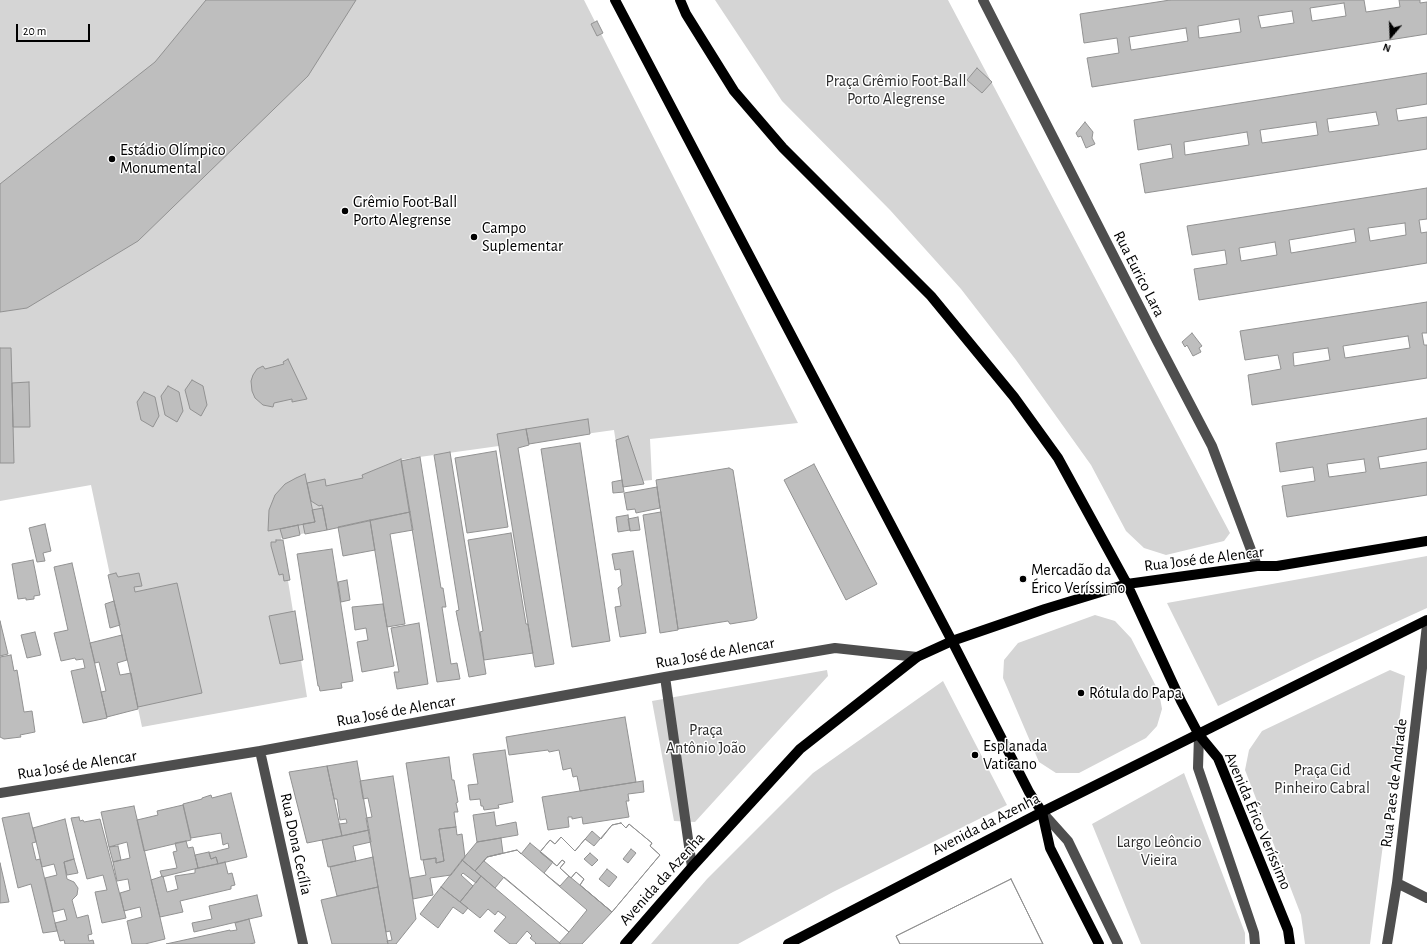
<!DOCTYPE html>
<html>
<head>
<meta charset="utf-8">
<style>
  body { margin:0 }
  #map { position:relative; width:1427px; height:944px; overflow:hidden; background:#fff; font-family:"Alegreya Sans",sans-serif }
  canvas { display:block }
  .north { position:absolute; left:1371px; top:16px; width:40px; height:40px; -webkit-text-stroke:3px #fff; paint-order:stroke; rotate:199deg; font-size:11px; font-weight:700; line-height:16px; text-align:center; color:#000 }
  .north::after { content:''; display:block; margin:auto; width:14px; height:18px; background:#000; clip-path:polygon(50% 0,100% 100%,50% 72%,0 100%) }
  .scale { position:absolute; left:16px; top:24px; width:74px; height:18px; box-sizing:border-box; border:2px solid #000; border-top:0; padding-left:5px; font-size:12px; line-height:14px; white-space:nowrap; color:#000; -webkit-text-stroke:3px #fff; paint-order:stroke }
</style>
</head>
<body>
<div id="map">
<canvas width="1427" height="944"></canvas>
<div class="north">N</div>
<div class="scale">20 m</div>
</div>
<script>
const ctx = document.querySelector('canvas').getContext('2d');
ctx.lineJoin = 'round';
function fill(path, color) { ctx.fillStyle = color; ctx.fill(path, 'evenodd'); }
const toPath = rows => new Path2D(rows.map(r => 'M' + r).join(''));
function trace(path, color, width, dash) { ctx.strokeStyle = color; ctx.lineWidth = width; ctx.lineCap = dash ? 'butt' : 'round'; ctx.setLineDash(dash || []); ctx.stroke(path); }
function write(font, color, halo, rows, align = 'center') {
  ctx.font = font + ' "Alegreya Sans",sans-serif'; ctx.lineWidth = 3; ctx.setLineDash([]); ctx.textBaseline = 'middle'; ctx.strokeStyle = halo; ctx.fillStyle = color; for (const [text, x, y, turn = 0] of rows) {
    ctx.save(); ctx.translate(x, y); ctx.rotate((+turn || 0) * Math.PI / 180); ctx.textAlign = isNaN(turn) ? turn : align; if (halo) ctx.strokeText(text, 0, 0); ctx.fillText(text, 0, 0); ctx.restore();
  }
}
const green = toPath([
  [0,0,584,0,798,423,650,439,652,480,622,483,614,430,398,460,410,512,281,538,307,697,142,727,91,485,0,501],
  [715,0,948,0,1230,533,1224,541,1166,555,1144,548,1126,531,1091,465,1016,360,961,289,890,210,782,101],
  [1427,556,1427,608,1313,660,1218,706,1167,603],
  [1095,615,1115,621,1131,638,1159,692,1162,709,1157,726,1146,738,1079,773,1056,773,1039,762,1003,678,1004,660,1018,643],
  [827,670,828,676,695,822,674,821,652,701],
  [1390,670,1405,676,1370,944,1305,944,1301,915,1245,770,1249,750,1262,731],
  [943,681,1007,805,833,892,738,944,651,944,707,879,813,773],
  [1184,773,1245,933,1245,944,1141,944,1092,824]
]);
const building = toPath([
  [206,0,356,0,308,76,138,241,27,308,0,312,0,184,155,62,206,0],
  [1170,0,1364,0,1366,12,1400,7,1399,0,1420,0,1420,3,1427,2,1427,34,1092,87,1087,58,1119,53,1117,38,1084,43,1080,14,1170,0],
  [1344,3,1346,16,1312,21,1310,8,1344,3],
  [1292,11,1294,23,1261,28,1258,16,1292,11],
  [1239,19,1241,32,1199,38,1198,26,1239,19],
  [1186,28,1188,41,1131,50,1129,37,1186,28],
  [597,21,603,33,597,36,591,24,597,21],
  [977,68,992,82,982,93,967,80,977,68],
  [1427,73,1427,104,1396,109,1398,121,1427,117,1427,149,1145,193,1140,164,1173,158,1171,144,1138,150,1134,120,1427,73],
  [1376,112,1379,125,1329,132,1327,119,1376,112],
  [1316,122,1318,135,1262,143,1260,130,1316,122],
  [1247,132,1249,145,1185,155,1184,142,1247,132],
  [1085,122,1093,132,1092,138,1095,144,1086,148,1081,136,1078,137,1076,133,1085,122],
  [1427,188,1427,219,1419,220,1421,233,1427,232,1427,263,1199,300,1194,269,1227,264,1225,250,1192,255,1187,226,1427,188],
  [1405,223,1406,235,1370,241,1368,228,1405,223],
  [1354,229,1356,242,1291,253,1289,240,1354,229],
  [1275,242,1277,255,1241,261,1239,248,1275,242],
  [1427,302,1427,333,1422,333,1424,345,1427,345,1427,378,1252,405,1248,375,1281,369,1278,355,1245,360,1240,331,1427,302],
  [1408,336,1410,348,1345,358,1343,346,1408,336],
  [1328,348,1330,360,1294,366,1293,353,1328,348],
  [1192,333,1202,346,1199,348,1201,352,1193,356,1187,345,1185,347,1182,342,1192,333],
  [0,348,11,348,14,463,0,463,0,348],
  [288,359,307,399,292,402,292,399,274,403,273,407,263,405,255,398,252,391,251,381,253,375,257,369,263,366,265,369,284,364,283,362,288,359],
  [192,380,203,386,207,405,201,416,190,409,185,390,192,380],
  [29,382,30,427,13,427,12,383,29,382],
  [168,386,179,392,183,411,177,422,165,415,161,396,168,386],
  [144,392,155,397,159,416,153,427,141,420,137,402,144,392],
  [1427,418,1427,449,1378,457,1380,469,1427,462,1427,495,1287,517,1282,486,1315,481,1313,467,1280,472,1276,443,1427,418],
  [1364,459,1366,472,1329,477,1327,464,1364,459],
  [588,419,590,434,529,444,526,429,588,419],
  [526,429,529,445,518,448,554,664,535,667,497,434,526,429],
  [628,436,644,484,623,487,616,440,628,436],
  [580,443,610,641,572,647,541,449,580,443],
  [496,451,508,527,467,533,455,458,496,451],
  [450,452,486,674,469,677,456,611,459,610,434,455,450,452],
  [420,457,441,588,443,588,446,607,442,607,451,664,457,663,460,679,437,682,401,461,420,457],
  [401,459,410,512,327,530,322,505,319,506,311,501,307,483,325,479,326,486,363,478,362,475,401,459],
  [814,464,877,584,846,600,784,480,814,464],
  [729,468,733,470,757,618,754,620,730,624,728,621,678,629,656,480,729,468],
  [305,474,315,522,268,531,269,510,275,495,285,484,296,478,305,474],
  [622,480,624,492,613,493,612,482,622,480],
  [657,487,660,508,636,513,635,509,627,510,624,493,657,487],
  [323,508,327,530,305,534,303,524,315,522,312,510,323,508],
  [410,512,413,530,390,534,405,624,387,627,370,520,410,512],
  [661,512,678,629,678,630,660,633,643,515,661,512],
  [628,515,630,530,618,532,616,517,628,515],
  [638,517,640,530,630,531,628,519,638,517],
  [370,520,375,550,343,556,338,527,370,520],
  [45,524,51,551,43,553,45,561,37,562,29,528,45,524],
  [298,525,300,535,283,539,280,529,298,525],
  [511,533,526,624,528,624,533,653,484,660,480,632,483,631,468,540,511,533],
  [276,540,283,540,290,580,284,581,283,574,279,575,271,546,271,542,276,542,276,540],
  [332,549,353,681,341,683,342,688,320,691,319,686,318,686,297,554,332,549],
  [633,551,646,633,620,637,615,607,621,606,618,588,622,585,620,569,615,570,612,554,633,551],
  [33,560,40,595,34,596,34,599,26,600,26,598,18,599,12,564,33,560],
  [72,563,107,718,83,723,71,671,85,668,83,659,76,660,75,658,61,661,54,633,68,630,54,567,72,563],
  [116,573,118,577,139,573,142,586,134,587,135,592,177,583,202,693,138,707,108,575,116,573],
  [347,580,350,600,341,602,338,582,347,580],
  [114,601,120,625,110,628,105,604,114,601],
  [383,604,394,666,362,672,357,642,368,640,366,628,355,630,352,607,383,604],
  [295,611,303,660,280,664,269,616,295,611],
  [0,621,8,654,0,656,0,621],
  [419,623,428,684,397,689,394,672,399,672,391,628,419,623],
  [35,632,41,655,27,658,21,635,35,632],
  [122,635,127,660,117,663,120,675,131,673,138,709,107,717,101,692,106,691,99,662,95,663,90,643,122,635],
  [11,655,14,671,17,670,24,712,32,711,35,732,20,735,21,737,4,739,0,737,0,657,11,655],
  [625,717,636,782,580,791,577,776,573,777,571,768,563,770,559,750,549,752,548,750,509,755,506,737,625,717],
  [505,750,513,802,498,805,499,808,484,810,483,806,481,806,480,799,470,800,468,785,478,784,473,754,505,750],
  [449,757,452,780,454,780,458,802,456,803,458,812,454,812,456,827,439,829,444,861,436,863,436,858,421,860,406,763,449,757],
  [357,761,369,830,342,836,339,824,347,823,346,819,340,820,337,799,334,799,327,766,357,761],
  [327,766,342,836,307,843,289,772,327,766],
  [393,776,416,919,396,944,388,944,387,941,392,940,390,931,386,932,366,818,372,817,368,798,363,799,360,781,393,776],
  [643,781,644,792,628,794,629,801,626,801,629,817,583,824,582,817,572,819,572,817,568,817,569,827,548,830,542,797,643,781],
  [231,793,247,857,218,864,216,857,211,859,209,853,229,848,228,843,223,845,221,833,191,838,183,804,202,799,202,798,211,795,212,798,231,793],
  [183,805,191,840,144,851,137,820,158,815,157,811,183,805],
  [134,806,165,939,145,944,132,944,127,921,142,917,140,907,124,911,120,893,130,890,128,879,117,881,113,862,130,858,127,842,109,847,101,812,134,806],
  [494,812,496,826,516,822,518,835,477,842,473,815,494,812],
  [29,813,36,842,32,843,36,860,40,859,57,931,43,933,31,884,18,888,2,818,29,813],
  [79,817,80,821,83,820,84,822,100,819,126,918,102,923,95,892,107,890,103,875,87,879,71,818,79,817],
  [65,819,74,859,64,862,67,879,74,882,78,888,77,895,72,900,77,918,88,915,92,934,88,935,89,941,93,940,94,944,65,944,64,940,60,941,55,923,67,920,64,909,53,912,45,878,57,875,54,864,42,867,33,828,65,819],
  [621,823,626,828,629,824,652,843,650,846,660,855,612,912,580,885,584,879,576,872,571,878,560,868,565,862,562,860,557,866,540,852,550,840,555,844,561,837,575,851,585,839,594,846,612,825,621,823],
  [631,849,636,853,628,863,623,859,631,849],
  [590,853,598,860,592,866,584,859,590,853],
  [607,869,617,877,609,887,599,879,607,869],
  [621,823,626,828,629,824,652,843,650,846,660,855,612,912,580,885,584,879,576,872,571,878,560,868,565,862,562,860,557,866,540,852,550,840,555,844,561,837,575,851,592,831,601,839,612,825,621,823],
  [456,827,457,835,462,834,465,857,451,875,430,878,433,895,413,899,410,878,426,875,423,860,436,858,436,863,444,861,439,829,456,827],
  [369,830,371,842,353,846,356,861,328,867,322,840,369,830],
  [501,838,503,853,487,857,475,871,462,860,477,842,501,838],
  [186,841,188,848,193,847,198,868,162,877,160,871,177,868,173,852,177,851,175,843,186,841],
  [530,843,553,862,544,873,560,886,569,876,612,912,582,944,561,944,559,943,569,932,504,877,495,888,475,871,487,857,517,850,521,854,530,843],
  [118,846,121,860,113,862,109,847,118,846],
  [517,850,587,910,569,932,484,861,487,857,517,850],
  [209,852,211,859,216,857,218,864,198,868,195,855,209,852],
  [373,857,378,887,337,896,330,867,373,857],
  [74,859,78,873,67,875,64,862,74,859],
  [462,860,481,876,476,883,463,873,461,875,473,886,460,902,441,887,462,860],
  [225,862,228,874,232,873,235,885,231,886,231,889,180,901,183,912,160,917,151,880,163,876,167,892,178,889,175,876,195,873,195,869,225,862],
  [0,863,9,902,0,903,0,863],
  [481,876,495,888,561,944,535,944,536,943,530,938,532,936,527,931,516,944,510,944,494,931,506,917,498,911,495,915,488,909,480,918,460,902,481,876],
  [1011,879,1043,944,900,944,896,936,1011,879],
  [1011,879,1043,944,900,944,896,936,1011,879],
  [378,887,388,944,332,944,321,900,378,887],
  [441,887,468,908,463,914,453,907,438,928,420,914,441,887],
  [257,895,262,916,194,932,192,923,212,919,209,906,257,895],
  [249,919,255,943,249,944,166,944,230,930,230,931,237,930,235,923,249,919]
]);
const minor = toPath([
  [983,0,1157,341,1212,446,1257,566],
  [665,677,692,867],
  [1199,735,1198,768,1254,933,1255,944],
  [260,751,303,944],
  [0,793,260,751,665,677,835,648,917,657],
  [1042,812,1068,841,1118,944],
  [1397,883,1427,898],
  [1387,944,1397,883,1427,625]
]);
const major = toPath([
  [615,0,952,641,1029,792,1042,812,1050,848,1099,944],
  [680,0,686,14,734,91,783,148,931,296,1014,397,1058,458,1127,584,1181,701,1199,735,1218,758,1288,930,1290,944],
  [625,944,692,867,800,749,917,657,952,641,1045,609,1127,584,1257,566,1277,566,1427,541],
  [788,944,1042,812,1427,620]
]);
const markers = [
  [112,159,4,"#000"],
  [345,211,4,"#000"],
  [474,237,4,"#000"],
  [1023,579,4,"#000"],
  [1081,693,4,"#000"],
  [975,755,4,"#000"]
];
const parkNames = [
  ["Praça Grêmio Foot-Ball",896,81],
  ["Porto Alegrense",896,99],
  ["Praça",706,730],
  ["Antônio João",706,748],
  ["Praça Cid",1322,770],
  ["Pinheiro Cabral",1322,788],
  ["Largo Leôncio",1159,842],
  ["Vieira",1159,860]
];
const poiNames = [
  ["Estádio Olímpico",120,150],
  ["Monumental",120,168],
  ["Grêmio Foot-Ball",353,202],
  ["Porto Alegrense",353,220],
  ["Campo",482,228],
  ["Suplementar",482,246],
  ["Mercadão da",1031,570],
  ["Érico Veríssimo",1031,588],
  ["Rótula do Papa",1089,693],
  ["Esplanada",983,746],
  ["Vaticano",983,764]
];
const streetNames = [
  ["Rua Eurico Lara",1139,274,63],
  ["Rua José de Alencar",1204,559,-7],
  ["Rua José de Alencar",715,653,-10],
  ["Rua José de Alencar",396,711,-10],
  ["Rua José de Alencar",77,765,-9],
  ["Rua Paes de Andrade",1394,783,-83],
  ["Avenida Érico Veríssimo",1258,821,67],
  ["Avenida da Azenha",986,824,-27],
  ["Rua Dona Cecília",296,844,78],
  ["Avenida da Azenha",662,879,-48]
];
fill(green, '#d5d5d5');
fill(building, '#bebebe');
trace(building, '#929292', 1);
trace(minor, '#4e4e4e', 10);
trace(major, '#000', 10);
for (const [x, y, r, color] of markers) { const dot = new Path2D(); dot.arc(x, y, r, 0, 2 * Math.PI); ctx.fillStyle = color; ctx.fill(dot); trace(dot, '#fff', 1.5); }
write('16px', '#2c2c2c', '#fff', parkNames);
write('16px', '#000', '#fff', poiNames, 'left');
write('16px', '#000', '#fff', streetNames);
</script>
</body>
</html>
